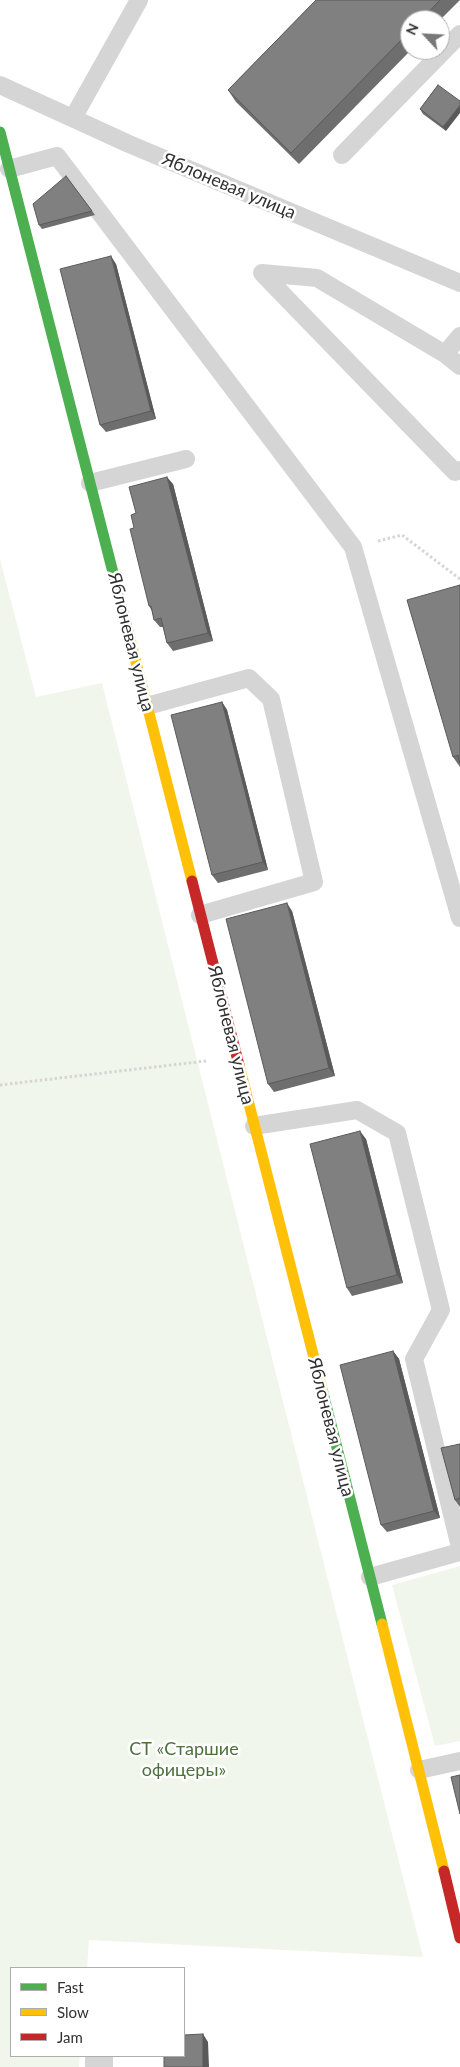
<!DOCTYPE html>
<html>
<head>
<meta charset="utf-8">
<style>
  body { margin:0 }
  #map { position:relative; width:460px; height:2067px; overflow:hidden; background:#fff; font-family:Lato,sans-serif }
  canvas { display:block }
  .legend { position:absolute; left:10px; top:1967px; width:175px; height:90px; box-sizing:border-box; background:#fff; border:1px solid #adadad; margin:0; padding:6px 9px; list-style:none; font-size:15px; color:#313131 }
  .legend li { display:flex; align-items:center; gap:10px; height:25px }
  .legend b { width:25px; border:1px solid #adadad }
  .north { position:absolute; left:400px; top:10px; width:50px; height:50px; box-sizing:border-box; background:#fff; border:1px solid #adadad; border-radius:50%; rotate:295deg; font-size:14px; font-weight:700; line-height:20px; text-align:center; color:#313131 }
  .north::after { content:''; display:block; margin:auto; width:18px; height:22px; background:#797979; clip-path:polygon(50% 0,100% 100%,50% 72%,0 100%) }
</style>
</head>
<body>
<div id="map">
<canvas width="460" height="2067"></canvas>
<ul class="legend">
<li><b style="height:6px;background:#4caf50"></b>Fast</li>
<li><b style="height:6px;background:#ffc107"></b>Slow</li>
<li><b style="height:6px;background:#c62828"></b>Jam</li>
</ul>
<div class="north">N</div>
</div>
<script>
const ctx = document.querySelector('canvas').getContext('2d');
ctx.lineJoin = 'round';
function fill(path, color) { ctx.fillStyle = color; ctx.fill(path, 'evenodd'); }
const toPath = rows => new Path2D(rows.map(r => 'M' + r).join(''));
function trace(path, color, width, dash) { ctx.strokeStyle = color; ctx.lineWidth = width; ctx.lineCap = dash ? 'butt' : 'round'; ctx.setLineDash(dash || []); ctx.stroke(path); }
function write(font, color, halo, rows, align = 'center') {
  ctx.font = font + ' Lato,sans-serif'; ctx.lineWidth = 5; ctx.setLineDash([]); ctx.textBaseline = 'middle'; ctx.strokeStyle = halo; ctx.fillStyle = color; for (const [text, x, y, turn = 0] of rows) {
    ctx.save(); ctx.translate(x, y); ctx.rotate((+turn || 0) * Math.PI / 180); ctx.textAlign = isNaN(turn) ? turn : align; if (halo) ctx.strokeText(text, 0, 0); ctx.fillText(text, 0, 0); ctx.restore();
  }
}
const green = toPath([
  [0,559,36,697,102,683,423,1957,89,1940,87,1968,11,1968,11,2056,80,2056,79,2067,0,2067],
  [460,1566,460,1741,435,1746,392,1585]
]);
const path = toPath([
  [378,541,402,535,460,579],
  [0,1085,206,1061]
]);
const lane = toPath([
  [0,85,129,144,460,283],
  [73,118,139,0],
  [342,155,460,34],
  [9,169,57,156,353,547,460,918],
  [445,354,460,336],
  [460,366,445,354,317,278,262,273,455,472,460,470],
  [90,483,186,459],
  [147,706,249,678,271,699,314,882,200,915],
  [254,1126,357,1110,397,1133,441,1310,414,1359,460,1547],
  [370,1577,460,1552],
  [419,1770,460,1761]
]);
const street = toPath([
  [99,2056,99,2067]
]);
const fast = toPath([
  [0,132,128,631],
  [323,1393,382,1624]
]);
const slow = toPath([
  [128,631,192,881],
  [239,1065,323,1393],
  [382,1624,444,1871]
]);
const jam = toPath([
  [192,881,239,1065],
  [444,1871,460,1938]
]);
const wall = toPath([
  [316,0,460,0,440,20,410,20,410,50,411,50,299,164,236,102,228,90],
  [438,85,446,131,423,114,420,109],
  [66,176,95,215,42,229,39,225],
  [116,264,156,419,106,432,100,425],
  [173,484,213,641,173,651,167,643,163,627,160,627,154,620,152,611,149,606,134,528,136,513],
  [460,585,460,767,453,757],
  [222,702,227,710,268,870,218,883,212,875],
  [292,911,335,1076,274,1092,268,1084],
  [366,1139,403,1283,352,1296,347,1288],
  [393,1351,399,1359,440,1518,387,1532,381,1525],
  [460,1444,460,1507,455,1500]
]);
const shadedWall = toPath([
  [460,105,460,113,446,131,443,127],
  [111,256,116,264,156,419,151,411],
  [167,477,173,484,213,641,208,633],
  [222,702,227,710,268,870,263,862],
  [287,903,292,911,335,1076,329,1068],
  [360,1131,366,1139,403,1283,397,1275],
  [393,1351,399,1359,440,1518,434,1511],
  [203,2034,208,2042,209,2067,203,2067]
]);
const building = toPath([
  [316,0,440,0,421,20,410,20,410,31,291,153,228,90,316,0],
  [438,85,460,101,460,105,443,127,420,109,438,85],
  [66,176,92,211,39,225,33,204,66,176],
  [111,256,151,411,100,425,60,269,111,256],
  [167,477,208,633,167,643,161,618,154,620,151,606,149,606,130,529,134,528,131,515,136,513,129,487,167,477],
  [460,585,460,763,458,755,453,757,407,600,460,585],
  [222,702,263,862,212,875,171,715,222,702],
  [287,903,329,1068,268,1084,226,919,287,903],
  [360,1131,397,1275,347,1288,310,1144,360,1131],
  [393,1351,434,1511,381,1525,340,1365,393,1351],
  [460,1444,460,1498,455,1500,441,1448,460,1444],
  [460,1775,460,1814,451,1777,460,1775],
  [203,2034,203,2067,164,2067,164,2056,184,2056,184,2035,203,2034]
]);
const streetNames = [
  ["Яблоневая улица",229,186,23],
  ["Яблоневая улица",131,642,76],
  ["Яблоневая улица",231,1035,76],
  ["Яблоневая улица",331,1427,76]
];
const parkNames = [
  ["СТ «Старшие",184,1749],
  ["офицеры»",184,1770]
];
fill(green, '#f1f6ed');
trace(path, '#d5d5d5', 3, [2.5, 2.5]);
trace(lane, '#d5d5d5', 18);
trace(street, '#d5d5d5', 28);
trace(fast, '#4caf50', 11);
trace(slow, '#ffc107', 11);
trace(jam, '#c62828', 11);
fill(wall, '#6e6e6e');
fill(shadedWall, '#5a5a5a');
fill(building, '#808080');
trace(building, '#5a5a5a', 1);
write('18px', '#313131', '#fff', streetNames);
write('18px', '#4c703b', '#fff', parkNames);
</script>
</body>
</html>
